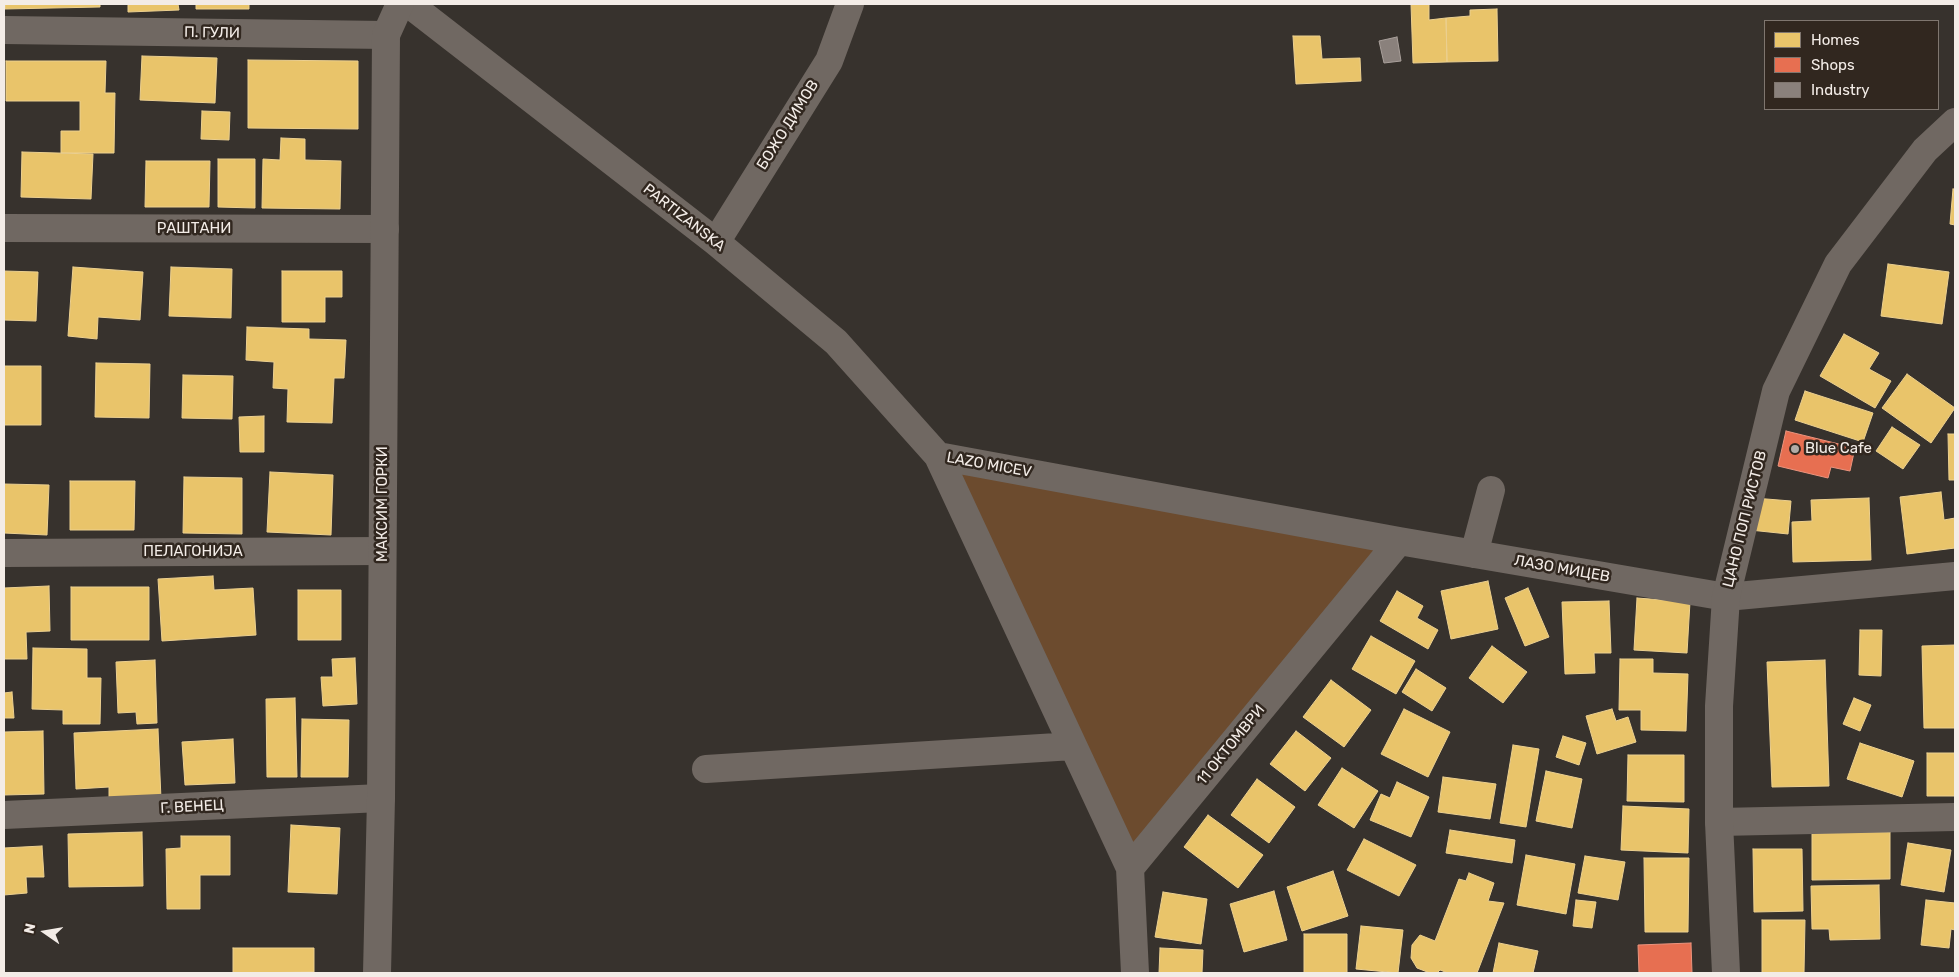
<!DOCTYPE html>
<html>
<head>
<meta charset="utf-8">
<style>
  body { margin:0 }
  #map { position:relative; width:1959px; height:977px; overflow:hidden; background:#37322d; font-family:Rubik,sans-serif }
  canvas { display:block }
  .frame { position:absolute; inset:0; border:5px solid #f3ece7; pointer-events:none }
  .legend { position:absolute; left:1764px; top:20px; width:175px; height:90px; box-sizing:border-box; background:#31271f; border:1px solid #7f766f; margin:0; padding:6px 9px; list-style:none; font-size:15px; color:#f3ece7 }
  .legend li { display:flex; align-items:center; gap:10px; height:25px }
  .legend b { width:25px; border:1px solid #7f766f }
  .north { position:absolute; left:20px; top:907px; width:50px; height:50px; -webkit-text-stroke:4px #31271f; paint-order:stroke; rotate:283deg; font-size:14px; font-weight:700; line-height:20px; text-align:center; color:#f3ece7 }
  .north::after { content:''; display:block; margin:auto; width:18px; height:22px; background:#f3ece7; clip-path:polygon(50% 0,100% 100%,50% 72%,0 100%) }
</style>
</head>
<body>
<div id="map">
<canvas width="1959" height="977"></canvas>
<div class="frame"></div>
<ul class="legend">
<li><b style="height:14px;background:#e9c46a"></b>Homes</li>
<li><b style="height:14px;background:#e76f51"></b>Shops</li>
<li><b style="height:14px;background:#8a817c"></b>Industry</li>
</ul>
<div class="north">N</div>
</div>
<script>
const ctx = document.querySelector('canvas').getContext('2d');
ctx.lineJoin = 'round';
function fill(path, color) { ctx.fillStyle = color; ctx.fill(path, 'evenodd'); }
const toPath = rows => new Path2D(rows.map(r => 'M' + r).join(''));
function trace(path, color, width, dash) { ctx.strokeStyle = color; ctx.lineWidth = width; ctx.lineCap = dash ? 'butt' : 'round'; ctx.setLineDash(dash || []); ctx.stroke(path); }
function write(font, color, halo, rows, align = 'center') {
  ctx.font = font + ' Rubik,sans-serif'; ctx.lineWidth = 5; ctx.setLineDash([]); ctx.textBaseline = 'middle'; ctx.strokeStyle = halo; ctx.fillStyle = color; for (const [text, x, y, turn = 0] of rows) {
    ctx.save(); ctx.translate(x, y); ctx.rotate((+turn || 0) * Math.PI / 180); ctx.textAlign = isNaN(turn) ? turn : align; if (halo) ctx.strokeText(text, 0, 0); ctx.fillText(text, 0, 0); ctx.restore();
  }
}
const green = toPath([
  [938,456,1399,541,1130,868]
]);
const homes = toPath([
  [5,4,100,4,100,7,5,9,5,4],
  [128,4,178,4,179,10,128,12,128,4],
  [196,4,249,4,249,9,196,9,196,4],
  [1411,4,1429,4,1429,20,1446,18,1447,62,1413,63,1411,4],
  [1497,9,1498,61,1447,62,1446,18,1470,16,1470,10,1497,9],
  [1293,36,1320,36,1322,59,1360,58,1361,81,1296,84,1293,36],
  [142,56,217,58,215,103,140,100,142,56],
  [248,60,358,61,358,129,248,128,248,60],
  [6,61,106,61,105,93,115,93,114,153,61,153,61,131,80,131,80,101,6,101,6,61],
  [202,111,230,112,229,140,201,139,202,111],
  [281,138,305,139,305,160,341,161,340,209,262,208,263,159,280,160,281,138],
  [22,152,93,154,91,199,21,197,22,152],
  [218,159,255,159,255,208,218,207,218,159],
  [146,161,210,161,209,207,145,207,146,161],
  [1953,189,1955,189,1955,225,1950,224,1953,189],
  [1888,264,1949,272,1942,324,1881,316,1888,264],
  [73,267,143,272,140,320,98,317,97,339,68,336,73,267],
  [171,267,232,269,231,318,169,316,171,267],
  [4,271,38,272,36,321,4,320,4,271],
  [282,271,342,271,342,297,325,297,325,322,282,322,282,271],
  [247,327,309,329,309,339,346,340,344,378,334,378,332,423,287,422,288,389,273,388,274,362,246,360,247,327],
  [1844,334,1879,353,1869,369,1891,381,1875,408,1820,376,1844,334],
  [96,363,150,364,149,418,95,417,96,363],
  [4,366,41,366,41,425,4,425,4,366],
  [1907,374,1955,408,1931,443,1882,408,1907,374],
  [183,375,233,376,232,419,182,418,183,375],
  [1805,391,1873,413,1863,442,1795,420,1805,391],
  [264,416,264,452,240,452,239,417,264,416],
  [1892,427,1920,445,1903,469,1876,451,1892,427],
  [1948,434,1955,434,1955,480,1949,480,1948,434],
  [270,472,333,475,331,535,267,532,270,472],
  [184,477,242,478,242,534,183,533,184,477],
  [70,481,135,481,134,530,70,530,70,481],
  [4,484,49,485,47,535,4,533,4,484],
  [1941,492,1944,520,1955,518,1955,548,1907,554,1900,497,1941,492],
  [1754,498,1791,501,1788,534,1750,530,1754,498],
  [1869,498,1871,560,1793,562,1792,522,1812,521,1811,500,1869,498],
  [213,576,214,590,253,588,256,635,162,641,158,579,213,576],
  [1488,581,1498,629,1451,639,1441,591,1488,581],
  [49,586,50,631,26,632,27,659,4,659,4,588,49,586],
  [71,587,149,587,149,640,71,640,71,587],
  [1528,588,1549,637,1525,646,1505,598,1528,588],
  [298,590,341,590,341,640,298,640,298,590],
  [1397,591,1423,606,1417,618,1438,630,1428,649,1380,621,1397,591],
  [1637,598,1690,602,1687,653,1634,650,1637,598],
  [1609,601,1611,653,1594,653,1595,673,1565,674,1562,602,1609,601],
  [1860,630,1882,630,1881,676,1859,675,1860,630],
  [1371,636,1415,661,1396,694,1352,669,1371,636],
  [1955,645,1955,728,1924,728,1922,646,1955,645],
  [1492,646,1527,672,1503,703,1469,678,1492,646],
  [33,648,87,649,87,678,101,678,100,724,63,724,63,710,32,709,33,648],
  [355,658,357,704,323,706,321,677,333,677,332,659,355,658],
  [1620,659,1653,659,1653,673,1688,674,1686,731,1641,730,1641,710,1619,710,1620,659],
  [155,660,157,723,137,724,136,712,118,713,116,662,155,660],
  [1825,660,1829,786,1772,787,1767,662,1825,660],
  [1416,669,1446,688,1432,711,1402,692,1416,669],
  [1331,680,1371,710,1344,747,1303,717,1331,680],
  [12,692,14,718,4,718,4,693,12,692],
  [295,698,297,777,267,777,266,699,295,698],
  [1854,698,1871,705,1860,731,1843,724,1854,698],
  [1404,709,1450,732,1428,777,1381,754,1404,709],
  [1612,709,1616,721,1628,717,1636,742,1597,754,1586,716,1612,709],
  [302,719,349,720,348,777,301,777,302,719],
  [158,729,161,799,109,801,109,787,76,789,74,733,158,729],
  [43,731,44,794,4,795,4,732,43,731],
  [1296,731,1331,758,1305,791,1270,764,1296,731],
  [1563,736,1586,743,1579,765,1556,757,1563,736],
  [233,739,235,783,185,785,182,742,233,739],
  [1860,743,1914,761,1902,797,1847,779,1860,743],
  [1513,745,1539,749,1526,827,1500,823,1513,745],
  [1927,753,1955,753,1955,796,1927,796,1927,753],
  [1628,755,1684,755,1684,802,1627,801,1628,755],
  [1342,768,1378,791,1354,828,1318,805,1342,768],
  [1546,771,1582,779,1572,828,1536,821,1546,771],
  [1443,777,1496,784,1490,819,1438,812,1443,777],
  [1257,779,1295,807,1269,843,1231,815,1257,779],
  [1397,782,1429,797,1411,837,1370,820,1381,794,1390,798,1397,782],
  [1623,806,1689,809,1688,853,1621,850,1623,806],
  [1208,815,1263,855,1238,888,1184,847,1208,815],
  [291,825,340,828,337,894,288,892,291,825],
  [1450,830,1515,840,1512,863,1446,853,1450,830],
  [142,832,143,886,69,887,68,834,142,832],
  [1890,832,1890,879,1812,880,1812,833,1890,832],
  [181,836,230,836,230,875,200,875,200,909,167,909,166,849,181,848,181,836],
  [1364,839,1416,865,1399,896,1347,870,1364,839],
  [1908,843,1951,850,1944,892,1901,885,1908,843],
  [42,846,44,877,26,877,27,893,4,895,4,848,42,846],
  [1753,849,1802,849,1803,911,1754,912,1753,849],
  [1526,855,1575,864,1566,914,1517,905,1526,855],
  [1585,856,1625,862,1618,900,1578,893,1585,856],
  [1644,858,1689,858,1688,932,1645,932,1644,858],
  [1333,871,1348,916,1302,931,1287,887,1333,871],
  [1469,873,1494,883,1488,901,1504,903,1477,973,1448,973,1440,970,1437,973,1430,973,1417,968,1411,958,1412,945,1420,935,1435,941,1459,879,1466,881,1469,873],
  [1879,885,1880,939,1830,940,1829,929,1812,929,1811,886,1879,885],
  [1274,891,1287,940,1244,952,1230,904,1274,891],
  [1163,892,1207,899,1201,944,1155,937,1163,892],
  [1576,900,1596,902,1592,928,1573,926,1576,900],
  [1926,900,1955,903,1955,930,1951,929,1949,948,1921,945,1926,900],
  [1762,920,1805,920,1804,973,1762,973,1762,920],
  [1361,926,1403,930,1398,973,1356,969,1361,926],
  [1304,934,1347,934,1347,973,1304,973,1304,934],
  [1499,943,1538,951,1533,973,1493,973,1499,943],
  [233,948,314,948,314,972,233,973,233,948],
  [1160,948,1203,950,1202,973,1159,973,1160,948]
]);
const shops = toPath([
  [1786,431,1855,448,1850,471,1831,467,1828,478,1778,466,1786,431],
  [1691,943,1692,973,1639,973,1638,945,1691,943]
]);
const industry = toPath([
  [1397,37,1401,61,1384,63,1379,41,1397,37]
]);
const minor = toPath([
  [409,4,716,242,836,342,938,456,1130,868],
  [4,30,386,35],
  [4,228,385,229],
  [716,242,829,61,850,4],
  [938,456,1399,541,1726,597,1955,576],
  [4,553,382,551],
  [1474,554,1491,490],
  [706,769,1073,746],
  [4,815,381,798],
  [1719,822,1955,817],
  [1135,973,1130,868,1399,541]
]);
const tertiary = toPath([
  [377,973,381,798,386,35,400,4],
  [1726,973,1719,822,1719,706,1726,597,1776,391,1838,264,1925,150,1955,122]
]);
const markers = [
  [1795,449,5,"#b1aba6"]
];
const streetNames = [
  ["П. ГУЛИ",212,33,1],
  ["БОЖО ДИМОВ",788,125,-58],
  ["PARTIZANSKA",684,218,38],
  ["РАШТАНИ",194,229],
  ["LAZO MICEV",989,465,10],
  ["МАКСИМ ГОРКИ",383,504,-90],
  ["ЦАНО ПОП РИСТОВ",1745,519,-76],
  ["ПЕЛАГОНИЈА",193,552],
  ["ЛАЗО МИЦЕВ",1562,569,10],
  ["11 ОКТОМВРИ",1231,745,-51],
  ["Г. ВЕНЕЦ",192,807,-3]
];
const poiNames = [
  ["Blue Cafe",1805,449]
];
fill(green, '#6c4b2e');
fill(homes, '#e9c46a');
trace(homes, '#ecd090', 1);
fill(shops, '#e76f51');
trace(shops, '#eb947e', 1);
fill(industry, '#8a817c');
trace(industry, '#aaa19c', 1);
trace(minor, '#706862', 28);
trace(tertiary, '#706862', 28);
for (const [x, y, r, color] of markers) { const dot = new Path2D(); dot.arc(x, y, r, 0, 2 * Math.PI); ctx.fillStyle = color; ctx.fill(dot); trace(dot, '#31271f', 2); }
write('15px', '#f3ece7', '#31271f', streetNames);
write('15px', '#f3ece7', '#31271f', poiNames, 'left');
</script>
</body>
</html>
